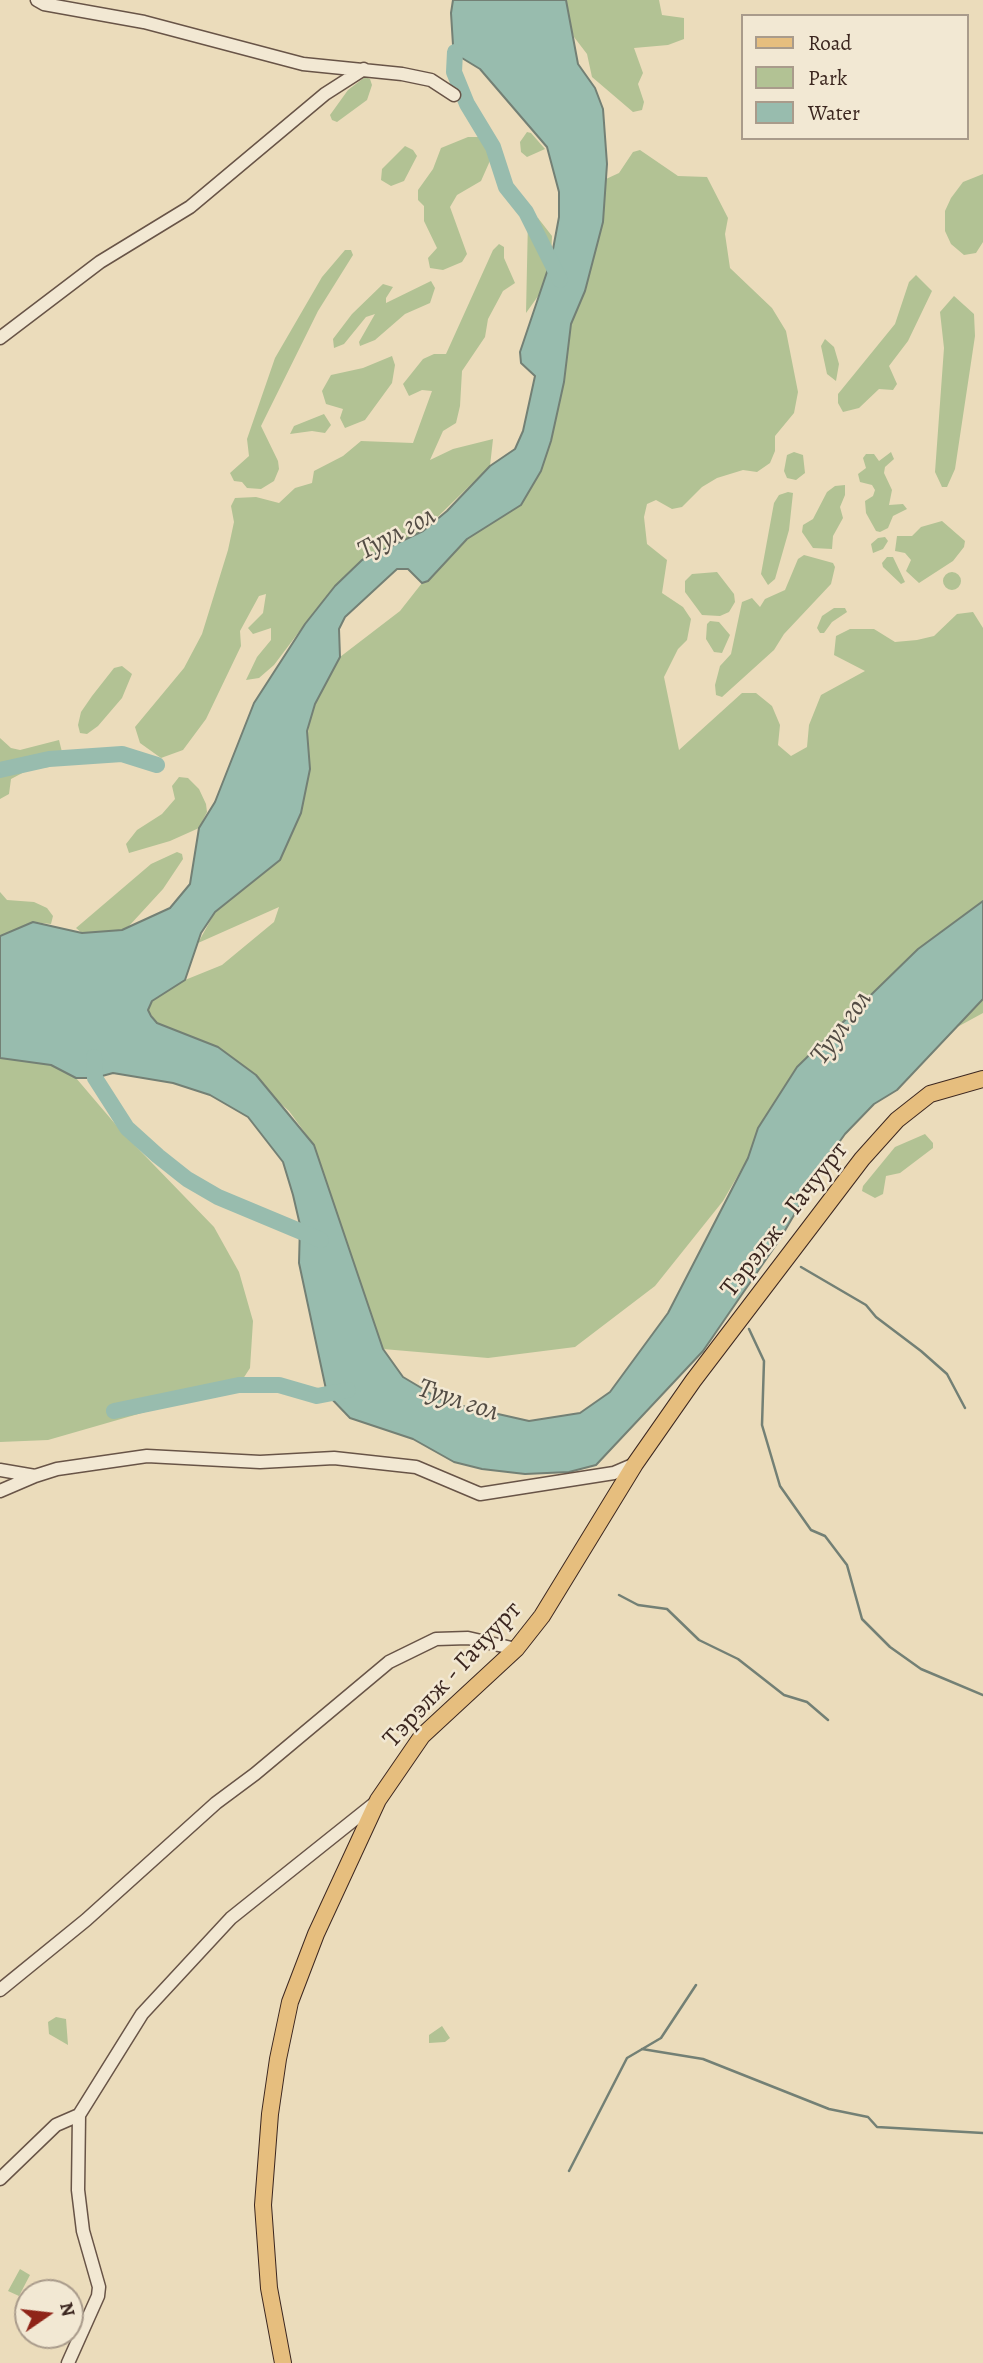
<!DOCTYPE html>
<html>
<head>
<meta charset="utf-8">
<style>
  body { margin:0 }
  #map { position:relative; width:983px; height:2363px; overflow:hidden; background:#ebdcbb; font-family:Alegreya,serif }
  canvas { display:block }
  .legend { position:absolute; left:741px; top:14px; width:228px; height:126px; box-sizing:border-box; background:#f2e8d3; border:2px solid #a99b8b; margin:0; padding:9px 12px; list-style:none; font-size:21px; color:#3c2720 }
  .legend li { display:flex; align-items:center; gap:14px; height:35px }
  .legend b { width:35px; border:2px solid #a99b8b }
  .north { position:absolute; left:14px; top:2279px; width:70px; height:70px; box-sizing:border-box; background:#f2e8d3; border:2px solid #a99b8b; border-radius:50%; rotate:76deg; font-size:19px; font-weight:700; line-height:28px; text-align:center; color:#3c2720 }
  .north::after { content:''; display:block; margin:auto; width:24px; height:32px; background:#8f2418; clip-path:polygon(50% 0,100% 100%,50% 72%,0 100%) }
</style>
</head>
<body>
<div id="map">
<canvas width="983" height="2363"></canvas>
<ul class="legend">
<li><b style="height:9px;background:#e6be7e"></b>Road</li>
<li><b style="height:19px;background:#b2c294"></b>Park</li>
<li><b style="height:19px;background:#98bcae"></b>Water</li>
</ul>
<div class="north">N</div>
</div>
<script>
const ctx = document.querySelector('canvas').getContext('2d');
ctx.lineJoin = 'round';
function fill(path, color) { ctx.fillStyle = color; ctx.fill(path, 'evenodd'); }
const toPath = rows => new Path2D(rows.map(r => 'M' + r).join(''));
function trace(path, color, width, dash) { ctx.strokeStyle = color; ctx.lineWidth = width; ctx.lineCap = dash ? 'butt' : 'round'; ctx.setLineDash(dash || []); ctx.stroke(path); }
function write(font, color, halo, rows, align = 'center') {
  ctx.font = font + ' Alegreya,serif'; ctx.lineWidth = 5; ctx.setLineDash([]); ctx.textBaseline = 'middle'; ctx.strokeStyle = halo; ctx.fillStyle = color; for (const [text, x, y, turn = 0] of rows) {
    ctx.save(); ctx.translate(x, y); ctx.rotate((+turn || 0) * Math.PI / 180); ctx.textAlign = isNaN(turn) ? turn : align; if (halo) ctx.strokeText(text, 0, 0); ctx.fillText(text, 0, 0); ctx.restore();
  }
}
const green = toPath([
  [566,0,659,0,662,15,684,18,684,39,668,45,634,48,643,73,638,84,644,102,642,110,633,112,592,77,587,54,574,37,567,16],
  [365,77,370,79,372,85,367,100,337,122,332,120,330,115,348,90],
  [527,132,531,133,545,149,527,157,521,152,520,142],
  [468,137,486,137,493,154,481,181,457,195,450,207,467,254,462,262,443,270,430,268,428,258,437,248,424,221,424,206,418,200,418,190,433,169,441,148],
  [405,146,413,150,417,156,404,181,391,186,381,180,382,169],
  [640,150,678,176,707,177,728,218,725,234,730,268,772,308,786,331,798,392,794,413,775,436,775,451,770,463,757,472,743,470,717,478,702,487,682,507,672,509,656,500,647,504,644,517,647,544,667,560,662,593,683,607,691,619,687,640,678,649,664,677,679,750,742,693,756,693,772,706,780,725,778,745,791,756,807,747,809,725,821,695,865,671,834,655,836,636,850,629,874,629,895,642,917,640,934,636,957,614,973,612,983,628,983,901,918,949,797,1067,759,1128,748,1158,723,1201,655,1286,575,1347,488,1358,383,1349,314,1145,289,1111,218,1047,157,1023,148,1010,152,1001,185,980,222,965,274,922,279,907,198,943,215,912,280,860,301,813,309,722,315,704,340,657,400,611,422,583,467,539,521,505,564,382,571,324,585,291,603,222,606,179,619,173,633,152],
  [983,174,983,242,976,253,964,255,951,244,945,231,945,211,951,198,963,182],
  [538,218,552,236,551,260,541,292,526,313,528,219],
  [499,244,504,247,504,258,515,283,503,291,488,319,485,337,462,371,460,406,456,423,443,431,430,460,453,449,493,439,490,466,423,531,362,560,317,608,274,665,259,678,246,680,257,657,271,640,271,628,253,634,248,628,263,613,266,594,259,596,240,631,241,646,206,719,183,750,161,758,140,743,135,727,184,668,202,634,228,550,234,522,231,506,235,498,256,497,279,503,295,488,312,483,314,471,343,456,361,441,413,443,432,391,422,390,409,396,403,384,423,359,434,354,446,354,493,250],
  [345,250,351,250,353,255,318,311,261,426,278,461,279,469,274,481,261,489,247,488,242,482,234,481,230,473,249,456,247,439,275,358,322,277],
  [916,275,932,291,908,341,889,366,897,384,893,390,879,389,859,408,843,412,838,403,838,394,895,324,909,282],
  [431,281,435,288,430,303,405,314,375,340,360,346,359,342,375,314,366,317,344,344,334,348,333,339,352,314,383,284,393,287,386,298,386,303],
  [954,296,974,314,975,336,955,469,947,487,942,487,935,472,944,348,940,312],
  [825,339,834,347,839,364,836,381,827,374,821,346],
  [392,356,395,365,392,383,365,420,345,428,340,418,343,409,326,404,322,391,331,375,363,368],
  [324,414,331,425,325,433,312,431,290,434,294,426],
  [794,452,803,455,805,473,796,480,787,478,784,471,787,455],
  [891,452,894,459,885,467,884,473,892,490,889,505,903,504,907,509,893,516,888,528,880,532,876,531,866,513,865,501,873,496,875,490,872,485,860,482,858,474,866,468,863,458,866,454,874,454,879,461],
  [845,485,845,495,840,507,843,518,833,536,832,549,813,548,802,532,803,525,813,519,827,492,835,486],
  [788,492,793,493,789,530,775,579,768,585,761,574,774,503,779,495],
  [942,521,965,541,964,547,953,561,919,583,906,571,911,560,905,553,895,551,897,536,912,536,921,527],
  [878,538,885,537,888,541,883,549,873,553,871,544],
  [804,555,833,563,835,567,831,584,784,634,774,650,722,697,716,695,715,685,720,666,731,654,742,602,752,598,760,607,765,599,785,590,798,559],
  [887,557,893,557,905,582,901,584,883,567,882,563],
  [717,572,734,594,735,602,729,612,720,616,702,615,685,592,685,581,692,574],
  '943 581a9 9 0 1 1 18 0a9 9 0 1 1-18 0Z',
  [834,608,845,608,847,612,832,622,824,633,820,633,817,628,822,616],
  [710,621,719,622,730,635,722,653,714,652,706,639,707,624],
  [122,666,132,674,122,698,98,726,87,734,80,733,78,725,81,712,92,696,114,668],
  [0,738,11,748,20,750,59,740,63,756,49,767,28,770,11,779,9,794,0,799],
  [179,777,188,778,199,789,206,804,207,812,199,828,170,841,129,853,126,844,137,830,162,814,175,799,172,786],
  [177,852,182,854,183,859,163,889,129,926,122,930,82,933,76,928,151,864],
  [0,892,7,900,34,902,47,908,53,916,51,924,33,922,0,936],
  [983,999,983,1013,950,1031,976,1006],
  [0,1058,51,1065,76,1078,122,1132,214,1227,239,1272,253,1321,250,1368,239,1385,48,1440,0,1442],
  [925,1134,933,1143,933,1148,900,1173,886,1176,883,1194,875,1198,862,1191,863,1186,895,1147],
  [56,2017,66,2019,68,2045,49,2034,48,2022],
  [442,2026,450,2038,445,2042,429,2043,429,2035],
  [20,2269,30,2275,19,2296,8,2291]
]);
const water = toPath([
  [453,0,566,0,578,64,595,88,603,109,607,164,603,222,585,291,571,324,564,382,551,441,541,471,521,505,467,539,428,581,422,583,408,569,397,569,345,617,339,629,340,657,315,704,307,731,310,769,301,813,280,860,215,912,201,933,185,980,152,1001,148,1010,151,1016,157,1023,218,1047,256,1075,314,1145,383,1349,403,1377,445,1402,529,1421,580,1413,610,1392,668,1313,748,1158,758,1128,797,1067,918,949,983,901,983,999,897,1090,874,1104,845,1134,825,1162,780,1239,703,1351,596,1465,569,1472,525,1474,482,1469,454,1462,413,1439,350,1418,327,1394,299,1263,300,1225,293,1195,283,1162,248,1117,210,1095,173,1083,113,1073,95,1078,76,1078,51,1065,0,1058,0,936,33,922,82,933,122,930,170,908,190,884,199,828,215,802,254,703,305,624,335,586,362,560,423,531,447,511,490,466,515,449,523,431,535,376,521,363,520,352,551,260,559,217,559,192,547,147,480,69,457,55,453,45,451,13,453,0]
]);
const stream = toPath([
  [801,1267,866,1305,876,1317,921,1351,947,1374,965,1408],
  [749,1329,764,1361,762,1425,780,1486,811,1530,825,1536,847,1565,862,1619,890,1647,921,1669,983,1695],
  [619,1595,638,1605,667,1609,699,1640,738,1659,784,1695,807,1702,828,1720],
  [642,2049,703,2059,829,2109,868,2117,877,2127,983,2133],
  [569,2171,627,2058,661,2038,696,1985]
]);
const river = toPath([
  [455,52,454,72,467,104,493,147,506,187,526,212,560,280],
  [0,770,49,759,122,754,157,765],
  [94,1057,95,1078,127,1128,158,1156,187,1179,218,1197,321,1240],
  [114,1411,239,1385,279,1385,317,1396,348,1390]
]);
const minor = toPath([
  [37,0,44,4,144,22,303,64,402,74,431,80,454,95],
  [0,338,100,262,190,207,325,94,364,69],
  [0,1470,35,1476,57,1469,147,1456,260,1462,334,1458,416,1467,480,1494,614,1473,635,1464],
  [0,1491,35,1476],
  [0,1990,86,1920,216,1803,255,1774,389,1662,436,1639,468,1638,516,1649],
  [0,2179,56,2125,79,2115,142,2014,231,1918,375,1803],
  [68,2363,98,2296,99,2287,83,2231,78,2190,79,2115]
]);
const major = toPath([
  [283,2363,269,2288,263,2205,270,2114,278,2059,290,2002,316,1934,378,1800,422,1736,516,1649,542,1616,635,1464,693,1381,862,1159,897,1120,930,1094,983,1079]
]);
const streetNames = [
  ["Тэрэлж - Гачуурт",785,1220,-52],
  ["Тэрэлж - Гачуурт",453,1675,-47]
];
const waterNames = [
  ["Туул гол",397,534,-28],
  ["Туул гол",842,1028,-54],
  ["Туул гол",458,1401,18]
];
fill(green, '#b2c294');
fill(water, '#98bcae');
trace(water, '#738075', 2);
trace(stream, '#738075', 2.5);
trace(river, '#98bcae', 16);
trace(minor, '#685447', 15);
trace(major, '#3c2720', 18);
trace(minor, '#f2e8d3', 12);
trace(major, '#e6be7e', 16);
write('26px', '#3c2720', '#f2e8d3', streetNames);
write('italic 28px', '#534c44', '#f2e8d3', waterNames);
</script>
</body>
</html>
